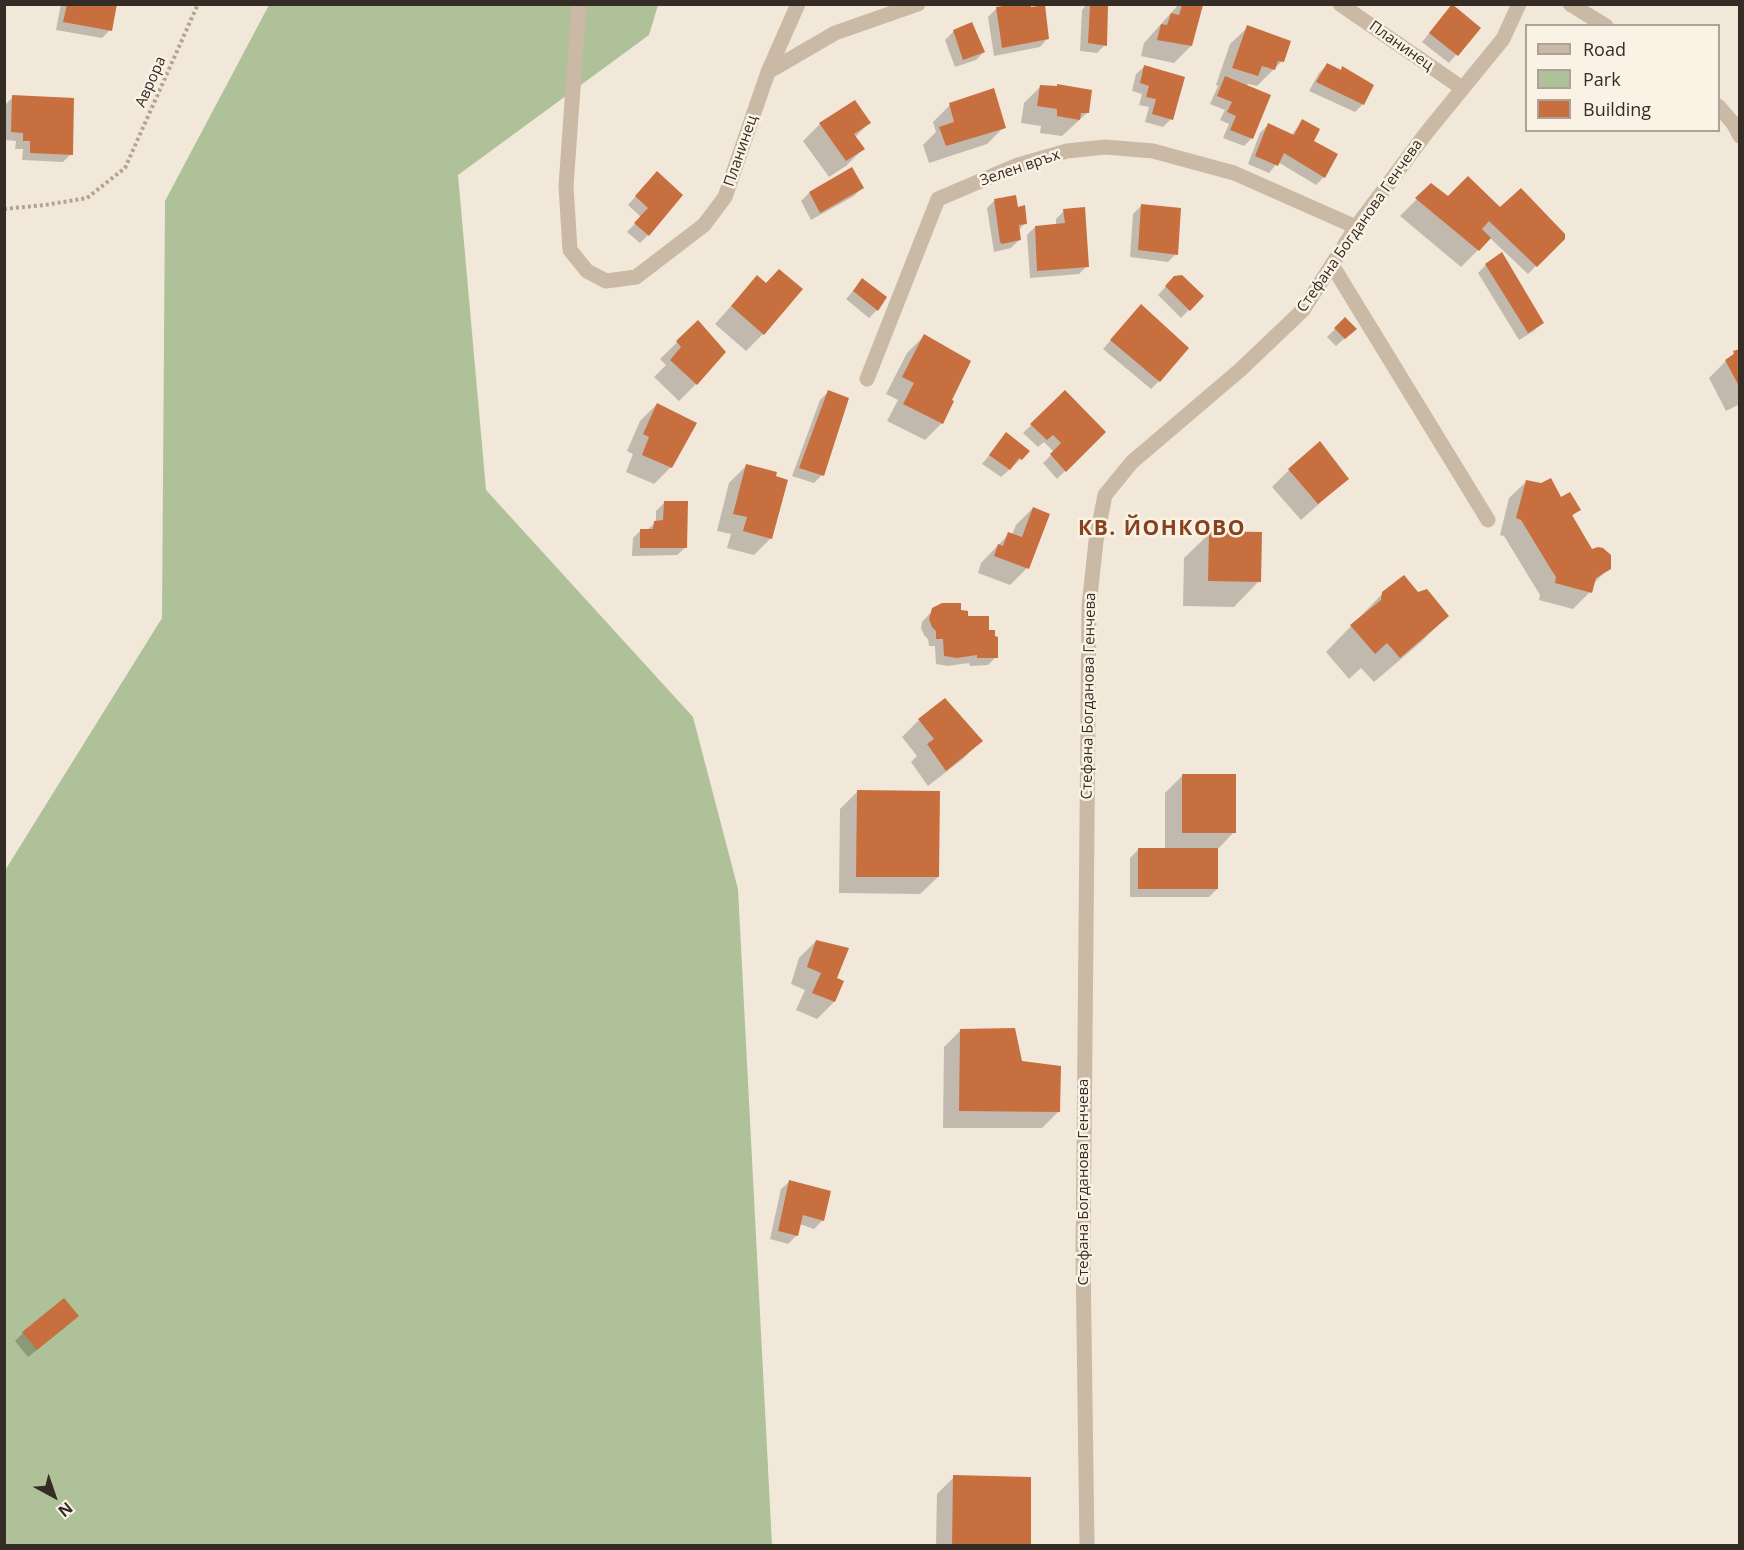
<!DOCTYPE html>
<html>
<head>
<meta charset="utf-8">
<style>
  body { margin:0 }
  #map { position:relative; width:1744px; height:1550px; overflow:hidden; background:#f2e8d9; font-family:"Open Sans",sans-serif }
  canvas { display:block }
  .frame { position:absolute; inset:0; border:6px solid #352c26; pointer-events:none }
  .legend { position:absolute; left:1525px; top:24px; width:195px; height:108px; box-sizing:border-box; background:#f9f2e5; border:2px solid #aba399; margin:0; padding:8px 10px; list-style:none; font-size:18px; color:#352c26 }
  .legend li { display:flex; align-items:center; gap:12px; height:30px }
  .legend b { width:30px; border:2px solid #aba399 }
  .north { position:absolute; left:24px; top:1466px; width:60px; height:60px; -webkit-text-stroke:4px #f9f2e5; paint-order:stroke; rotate:140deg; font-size:16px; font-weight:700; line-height:24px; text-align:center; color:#352c26 }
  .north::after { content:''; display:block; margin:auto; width:21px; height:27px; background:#352c26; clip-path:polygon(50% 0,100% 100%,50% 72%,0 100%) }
</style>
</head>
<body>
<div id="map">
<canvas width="1744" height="1550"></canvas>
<div class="frame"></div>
<ul class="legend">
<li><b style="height:8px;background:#cab9a5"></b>Road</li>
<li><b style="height:16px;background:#afc199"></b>Park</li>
<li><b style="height:16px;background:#c86f40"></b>Building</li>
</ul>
<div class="north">N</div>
</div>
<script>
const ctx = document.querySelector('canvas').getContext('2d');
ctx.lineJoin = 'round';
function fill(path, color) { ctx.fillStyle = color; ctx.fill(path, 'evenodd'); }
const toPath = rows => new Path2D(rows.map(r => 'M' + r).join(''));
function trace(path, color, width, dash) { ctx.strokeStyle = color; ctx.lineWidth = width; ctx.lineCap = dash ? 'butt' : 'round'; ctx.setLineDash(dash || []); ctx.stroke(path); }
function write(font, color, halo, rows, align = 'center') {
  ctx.font = font + ' "Open Sans",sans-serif'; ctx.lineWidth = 5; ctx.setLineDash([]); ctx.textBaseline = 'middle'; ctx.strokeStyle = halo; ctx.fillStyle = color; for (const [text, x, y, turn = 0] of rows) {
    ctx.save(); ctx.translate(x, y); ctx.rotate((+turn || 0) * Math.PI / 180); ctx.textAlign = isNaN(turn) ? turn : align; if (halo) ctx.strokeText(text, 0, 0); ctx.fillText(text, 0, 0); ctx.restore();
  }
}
const green = toPath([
  [269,5,658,5,649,35,458,175,486,490,693,717,738,889,772,1545,5,1545,4,872,162,618,165,201]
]);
const shadow = toPath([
  [61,4,115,4,110,30,102,38,56,30],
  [1018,4,1029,4,1030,9,1048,38,1040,47,994,56,988,17,996,9],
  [1087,4,1106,4,1105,45,1097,53,1080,51,1082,10],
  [1179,4,1201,4,1191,46,1174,63,1141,56,1144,43],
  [1444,15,1479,28,1449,63,1422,42],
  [1248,27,1282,61,1257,86,1248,84,1246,86,1252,138,1244,146,1223,138,1229,124,1220,120,1225,110,1210,104,1218,86,1216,85,1230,44],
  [954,31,984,52,976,60,955,67,945,40],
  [1327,65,1340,71,1343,68,1363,104,1355,112,1309,91,1319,73],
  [1145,66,1171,119,1163,127,1145,122,1149,107,1139,105,1142,94,1132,91,1136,74],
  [1058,85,1088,112,1062,136,1040,133,1041,126,1021,123,1024,103,1041,86,1055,88],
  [13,97,71,154,63,162,22,160,23,149,15,149,16,141,4,140,5,105],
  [950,105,1004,127,987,144,929,163,923,145,936,132,933,122],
  [1302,121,1312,141,1324,177,1316,185,1278,162,1269,173,1248,164,1260,133,1268,125,1291,136],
  [869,123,855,137,863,149,846,166,829,177,803,141,820,124],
  [649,181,648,235,640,243,627,232,641,217,628,205],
  [1431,185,1448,198,1500,208,1563,238,1528,274,1490,238,1461,267,1400,216],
  [862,188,854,196,811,220,801,201,809,193],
  [995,200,1016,208,1025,223,1018,231,1019,240,1011,248,994,252,987,208],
  [1141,206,1176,254,1168,262,1130,257,1133,214],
  [1064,211,1087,266,1079,274,1030,278,1027,235,1035,227,1056,225,1056,219],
  [1486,265,1542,323,1534,331,1519,340,1478,273],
  [757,277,765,285,763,334,746,351,715,324],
  [1175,277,1202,296,1181,318,1158,295],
  [862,280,885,297,877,310,869,318,846,299],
  [1133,315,1159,381,1151,389,1103,349],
  [1345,319,1346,337,1336,346,1327,337],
  [698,322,696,384,679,401,654,377,666,365,660,359],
  [924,336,950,401,942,423,925,440,887,421,898,400,886,394,907,353],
  [1740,350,1740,404,1726,411,1709,378,1734,353],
  [829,391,822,475,814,483,792,476,820,400],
  [1065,392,1104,432,1057,479,1043,463,1054,452,1044,442,1038,447,1023,433],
  [657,404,671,467,654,484,626,472,633,454,627,451,640,421],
  [1006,434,1021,459,1001,477,982,464],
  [746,466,771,538,754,555,727,548,731,534,717,531,729,483],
  [1289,470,1347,479,1301,520,1272,487],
  [1527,481,1579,510,1571,517,1592,551,1609,568,1592,585,1590,592,1573,609,1539,600,1540,595,1504,536,1500,535,1509,498],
  [664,503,686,547,677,555,632,556,633,538,641,530,647,530,656,522,656,511],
  [1033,508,1027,568,1010,585,978,573,981,563,1009,534,1012,535,1016,525],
  [1210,533,1259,581,1234,607,1183,606,1184,558],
  [1383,593,1418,594,1447,616,1421,642,1374,682,1361,668,1349,679,1326,652],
  [938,605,959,612,987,631,996,657,988,665,970,666,969,663,948,666,936,664,935,646,929,646,928,639,924,635,921,628,922,622],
  [919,720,980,741,964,758,928,786,911,762,917,756,902,737],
  [1183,775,1234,832,1217,850,1217,889,1209,897,1130,897,1130,858,1138,850,1165,850,1165,793],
  [857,792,938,877,920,894,839,893,840,809],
  [816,941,835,979,842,982,834,1002,817,1019,796,1010,805,990,791,984,799,958],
  [961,1030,1021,1063,1059,1111,1042,1128,943,1128,944,1047],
  [790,1181,823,1220,814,1229,800,1224,797,1235,788,1244,770,1239,781,1189],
  [69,1324,28,1357,15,1341,23,1333],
  [954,1477,1029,1478,1029,1546,936,1546,937,1494]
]);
const building = toPath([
  [67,4,117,4,112,31,63,22],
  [1090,4,1108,4,1107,46,1088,43],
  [1452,4,1481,28,1458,56,1429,33],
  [1010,5,1031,5,1031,7,1045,5,1049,39,1002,48,996,7],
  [1182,5,1203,5,1192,46,1157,40,1161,24,1167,25,1171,13,1179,15],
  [972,22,985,52,963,60,953,30],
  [1247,25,1291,41,1284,62,1278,61,1275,70,1262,66,1258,76,1232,68],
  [1327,63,1341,70,1342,66,1374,85,1364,105,1316,82],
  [1144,65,1185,77,1173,120,1152,114,1156,99,1146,97,1149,86,1140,83],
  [1225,76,1271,95,1253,139,1230,130,1236,116,1227,112,1232,102,1217,96],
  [1057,84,1092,90,1089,113,1081,113,1080,120,1057,116,1057,109,1037,106,1040,85,1057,86],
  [994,88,1006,128,946,146,939,127,954,122,949,103],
  [12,95,74,98,73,155,30,153,30,141,23,141,23,133,11,132],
  [855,100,871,123,854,134,865,149,846,161,819,123],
  [1302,119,1320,129,1314,141,1338,154,1325,178,1284,153,1278,166,1255,156,1268,123,1294,135],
  [852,167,864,188,820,213,809,192],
  [657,171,683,195,649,236,634,223,648,208,635,196],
  [1468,176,1500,207,1521,188,1565,234,1565,239,1537,267,1489,221,1482,229,1491,238,1479,251,1415,198,1431,183,1448,196],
  [1016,195,1018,207,1025,205,1027,224,1019,225,1021,240,1002,244,1000,242,994,199],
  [1141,204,1181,208,1178,255,1138,250],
  [1085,207,1089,267,1037,271,1035,226,1065,223,1063,209],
  [1502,252,1544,323,1528,333,1485,264],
  [779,269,803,289,764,335,731,306,757,275,766,283],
  [1182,275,1204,296,1190,311,1165,286,1174,276],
  [862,278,887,297,878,311,853,291],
  [1141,304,1189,348,1160,382,1110,340],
  [1345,317,1357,329,1345,339,1334,328],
  [698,320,726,352,697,385,670,360,681,347,676,341],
  [924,334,971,361,952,400,954,401,943,424,903,404,914,383,902,377],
  [1740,349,1740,388,1725,360,1734,354,1733,351],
  [828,390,849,398,824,476,799,468],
  [1065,390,1106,432,1066,472,1050,454,1061,443,1053,435,1047,440,1030,424],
  [657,403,697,423,672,468,642,455,649,437,643,434],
  [1006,432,1030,451,1022,460,1019,458,1010,470,989,455],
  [1320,441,1349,479,1318,504,1288,469],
  [746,464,777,472,776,476,788,480,772,539,743,531,747,517,733,514],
  [1551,478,1561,497,1570,492,1581,510,1572,515,1592,549,1598,547,1603,548,1611,555,1611,569,1596,578,1592,593,1555,583,1556,577,1552,571,1521,520,1516,518,1526,480,1541,483],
  [664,501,688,501,687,548,640,548,640,529,653,529,654,521,663,520],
  [1033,507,1050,514,1029,569,994,556,998,544,1003,546,1008,532,1022,537],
  [1209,531,1262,532,1261,582,1208,581],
  [1404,575,1418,592,1427,589,1449,616,1400,658,1387,643,1375,654,1350,625,1381,600,1382,592],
  [942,603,961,603,961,610,968,611,968,616,989,616,989,630,995,630,995,636,998,637,998,658,977,658,977,655,957,658,944,656,943,639,936,639,936,631,932,627,929,619,932,608],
  [945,698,983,741,946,771,927,744,934,739,918,719],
  [1182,774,1236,774,1236,833,1182,833],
  [857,790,940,791,939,877,856,877],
  [1138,848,1218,848,1218,889,1138,889],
  [816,940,849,948,837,978,844,981,835,1002,812,993,821,973,807,967],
  [1015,1028,1022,1061,1061,1066,1060,1112,959,1111,960,1029],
  [789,1180,831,1191,824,1221,803,1215,798,1236,778,1231],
  [64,1298,79,1316,37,1350,22,1332],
  [953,1475,1031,1477,1031,1545,952,1545]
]);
const path = toPath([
  [4,209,45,205,87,198,125,168,198,4]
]);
const lane = toPath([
  [1570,4,1606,26],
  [1718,106,1733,123,1740,136],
  [1332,265,1488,520]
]);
const street = toPath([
  [579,4,566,186,570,250,587,271,606,281,636,277,704,225,725,197,768,72,798,4],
  [1340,4,1462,88],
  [768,72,835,33,918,4],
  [867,379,938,199,1018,165,1067,151,1105,147,1153,151,1234,173,1356,227],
  [1087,1546,1083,1255,1089,606,1096,541,1105,495,1132,462,1240,370,1303,310,1356,227,1427,132,1503,39,1519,4]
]);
const streetNames = [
  ["Планинец",1401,46,35],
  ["Аврора",151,82,-66],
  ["Планинец",741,151,-71],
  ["Зелен връх",1020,168,-19],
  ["Стефана Богданова Генчева",1360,226,-55],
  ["Стефана Богданова Генчева",1089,696,-89],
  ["Стефана Богданова Генчева",1084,1182,-90]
];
const districtNames = [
  ["КВ. ЙОНКОВО",1162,529]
];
fill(green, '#afc199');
fill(shadow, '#0003');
fill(building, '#c86f40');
trace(path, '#b6a38f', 4, [3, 3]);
trace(lane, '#cab9a5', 15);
trace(street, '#cab9a5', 15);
write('15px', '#352c26', '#f9f2e5', streetNames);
ctx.letterSpacing = '1.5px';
write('bold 21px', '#86411e', '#f9f2e5', districtNames);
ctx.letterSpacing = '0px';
</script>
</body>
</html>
